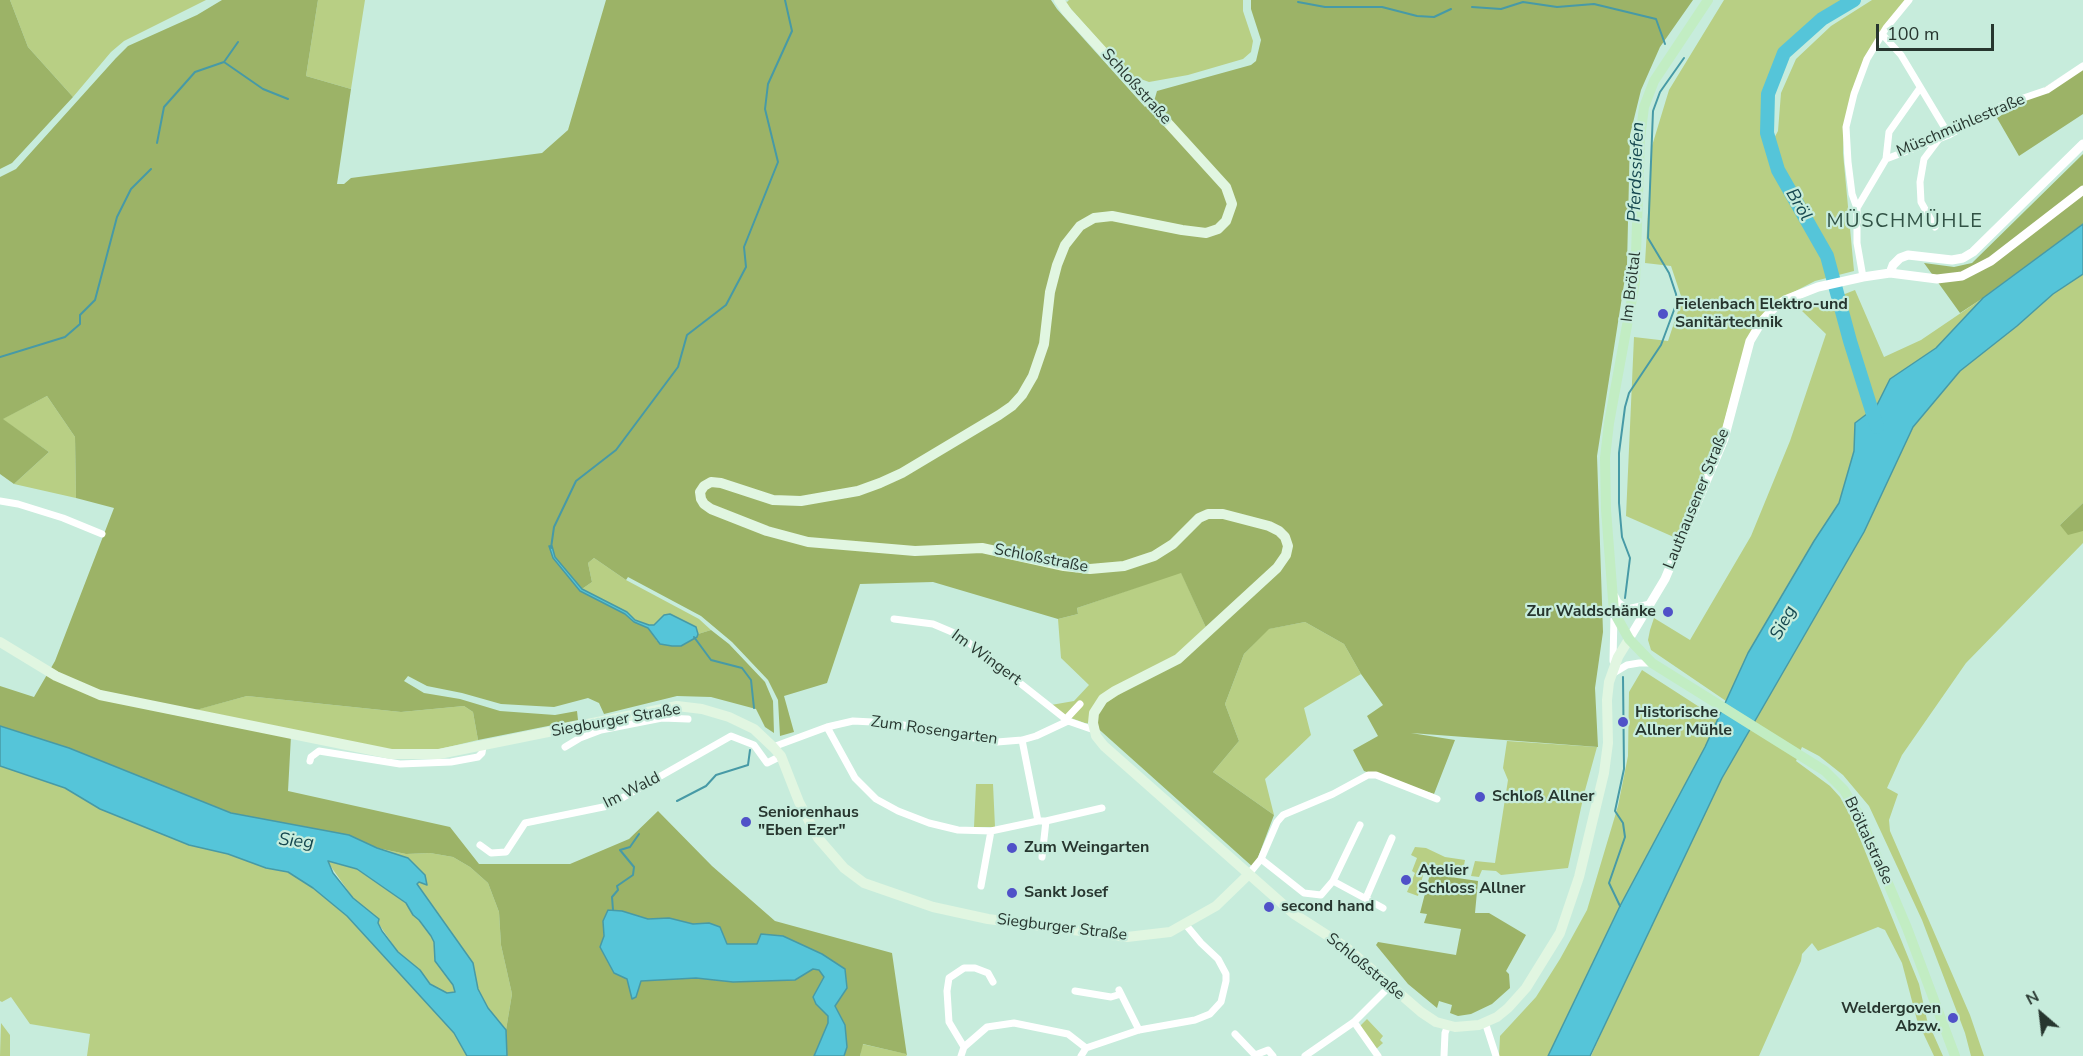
<!DOCTYPE html>
<html>
<head>
<meta charset="utf-8">
<style>
  body { margin:0 }
  #map { position:relative; width:2083px; height:1056px; overflow:hidden; background:#c7ecdc; font-family:"Nunito Sans",sans-serif }
  canvas { display:block }
  .north { position:absolute; left:2011px; top:984px; width:60px; height:60px; -webkit-text-stroke:4px #c7ecdc; paint-order:stroke; rotate:332deg; font-size:16px; font-weight:700; line-height:24px; text-align:center; color:#27362f }
  .north::after { content:''; display:block; margin:auto; width:21px; height:27px; background:#27362f; clip-path:polygon(50% 0,100% 100%,50% 72%,0 100%) }
  .scale { position:absolute; left:1876px; top:24px; width:118px; height:27px; box-sizing:border-box; border:3px solid #27362f; border-top:0; padding-left:8px; font-size:18px; line-height:21px; white-space:nowrap; color:#27362f; -webkit-text-stroke:4px #c7ecdc; paint-order:stroke }
</style>
</head>
<body>
<div id="map">
<canvas width="2083" height="1056"></canvas>
<div class="north">N</div>
<div class="scale">100 m</div>
</div>
<script>
const ctx = document.querySelector('canvas').getContext('2d');
ctx.lineJoin = 'round';
function fill(path, color) { ctx.fillStyle = color; ctx.fill(path, 'evenodd'); }
const toPath = rows => new Path2D(rows.map(r => 'M' + r).join(''));
function trace(path, color, width, dash) { ctx.strokeStyle = color; ctx.lineWidth = width; ctx.lineCap = dash ? 'butt' : 'round'; ctx.setLineDash(dash || []); ctx.stroke(path); }
function write(font, color, halo, rows, align = 'center') {
  ctx.font = font + ' "Nunito Sans",sans-serif'; ctx.lineWidth = 4.5; ctx.setLineDash([]); ctx.textBaseline = 'middle'; ctx.strokeStyle = halo; ctx.fillStyle = color; for (const [text, x, y, turn = 0] of rows) {
    ctx.save(); ctx.translate(x, y); ctx.rotate((+turn || 0) * Math.PI / 180); ctx.textAlign = isNaN(turn) ? turn : align; if (halo) ctx.strokeText(text, 0, 0); ctx.fillText(text, 0, 0); ctx.restore();
  }
}
const green = toPath([
  [10,0,206,0,124,41,111,52,73,97,28,47],
  [318,0,365,0,351,89,306,76],
  [1063,0,1067,2,1069,0,1243,0,1243,11,1253,41,1251,52,1243,59,1188,75,1149,82,1138,78,1141,83,1139,83,1135,81],
  [1724,0,1848,0,1821,15,1783,52,1764,93,1764,134,1767,151,1778,131,1781,93,1796,59,1831,26,1872,0,1906,0,1865,57,1844,128,1843,153,1854,271,1815,281,1780,299,1747,340,1717,448,1676,538,1626,516,1634,337,1668,341,1682,299,1671,266,1645,263,1652,146,1669,90],
  [2083,274,2083,503,2060,525,2083,531,2083,543,1966,663,1902,755,1887,788,1898,794,1889,820,1890,831,1970,1015,1984,1056,1971,1056,1965,1033,1922,920,1869,806,1843,775,1819,756,1802,747,1796,761,1830,786,1840,797,1852,819,1919,984,1927,1020,1943,1056,1934,1056,1917,1020,1902,963,1885,930,1878,927,1818,951,1812,943,1802,954,1801,961,1759,1056,1591,1056,1628,974,1722,778,1864,532,1913,427,1960,371,2017,326,2053,294],
  [1855,290,1884,357,1921,340,1983,298,1936,348,1890,379,1876,407,1855,423,1854,451,1839,503,1814,541,1748,653,1726,701,1651,650,1648,640,1650,630,1654,618,1690,640,1751,536,1790,441,1826,334,1802,311],
  [47,396,75,437,76,498,14,484,49,452,2,419],
  [594,558,626,580,699,619,711,630,698,634,698,631,688,623,667,614,654,625,649,625,635,620,627,612,582,589,592,582,588,563],
  [1181,572,1208,632,1093,724,1085,723,1068,717,1051,705,1074,701,1089,685,1061,658,1058,619,1078,614,1077,608],
  [1305,622,1344,644,1361,674,1304,708,1311,735,1265,779,1274,815,1213,772,1239,741,1225,704,1244,654,1268,629],
  [1642,670,1718,719,1705,747,1620,906,1548,1056,1499,1056,1500,1036,1536,997,1560,959,1587,910,1618,806,1628,756,1629,692],
  [247,696,401,712,464,706,473,712,478,740,397,759,195,710],
  [1507,741,1597,747,1584,794,1568,868,1501,875,1496,871,1482,870,1479,877,1471,876,1475,861,1495,863,1508,780,1503,768],
  [0,766,65,788,100,809,189,845,228,854,266,868,288,872,313,888,347,916,454,1033,467,1056,87,1056,90,1034,30,1024,11,997,2,1002,0,1001],
  [976,784,993,784,995,827,974,827],
  [1415,847,1426,848,1445,857,1465,860,1462,876,1427,870,1424,871,1418,896,1407,892,1415,873,1412,871,1417,858,1411,855],
  [377,848,406,854,430,853,453,857,470,867,488,883,499,912,501,945,512,994,506,1030,488,1008,478,989,473,963,417,884,419,882],
  [327,861,357,869,406,903,413,915,419,919,431,936,434,942,435,961,453,985,455,992,447,993,430,984,420,970,398,952,378,923,353,898],
  [1367,1019,1383,1036,1380,1040,1383,1043,1375,1050,1360,1026],
  [1,1023,10,1035,10,1056,0,1056],
  [862,1044,907,1054,906,1056,860,1056]
]);
const forest = toPath([
  [0,0,10,0,28,47,73,97,12,163,0,169],
  [222,0,318,0,306,76,351,89,337,184,344,184,351,178,542,153,568,130,606,0,1051,0,1057,9,1145,107,1155,98,1157,91,1251,65,1256,61,1261,40,1251,9,1251,0,1693,0,1660,47,1641,90,1630,135,1627,265,1597,456,1603,632,1595,688,1598,747,1411,733,1455,740,1434,794,1364,771,1353,750,1378,736,1367,716,1383,705,1361,674,1344,644,1305,622,1269,629,1244,654,1225,704,1239,741,1213,772,1274,815,1254,868,1093,724,1093,711,1173,661,1208,632,1181,573,1077,608,1078,614,1058,619,933,582,860,584,827,683,784,696,794,732,780,736,778,700,768,680,732,642,701,616,628,577,626,580,594,558,588,563,592,582,582,589,555,557,552,546,553,558,580,591,625,614,634,622,649,628,657,641,697,637,698,634,711,630,729,644,765,682,773,701,774,733,765,727,756,709,711,697,677,696,604,714,599,703,588,698,554,707,501,704,462,693,427,686,408,676,404,681,424,693,460,699,500,711,555,715,577,711,578,720,478,740,473,712,464,706,401,712,247,696,196,710,291,736,288,791,450,827,479,864,570,864,629,839,658,811,712,866,775,921,892,953,907,1056,906,1054,863,1044,860,1056,844,1056,847,1047,845,1025,835,1006,847,988,845,969,757,944,727,944,720,927,709,923,693,924,669,918,648,919,622,911,603,921,604,936,600,947,614,973,627,979,636,997,641,981,696,978,733,982,795,980,813,969,819,970,824,977,816,1004,828,1016,828,1023,814,1056,507,1056,506,1030,512,994,501,945,499,912,488,883,470,867,453,857,430,853,406,854,377,848,349,835,231,813,69,748,0,726,0,686,34,697,55,661,114,508,76,498,75,437,47,396,3,419,49,452,14,484,0,474,0,177,16,169,116,58,128,46,197,15],
  [2083,63,2083,114,2019,156,1997,118],
  [2083,154,2083,224,1983,298,1960,313,1924,263,1954,267,1972,263],
  [2083,503,2083,531,2068,535,2060,525],
  [1430,874,1478,881,1475,913,1489,913,1526,935,1506,971,1509,974,1510,988,1492,1004,1471,1014,1458,1016,1450,1013,1452,1005,1439,1001,1437,1008,1408,984,1376,945,1378,942,1456,955,1461,929,1424,923,1427,914,1420,913]
]);
const water = toPath([
  [2083,224,2083,274,2053,294,2017,326,1960,371,1913,427,1864,532,1722,778,1590,1056,1548,1056,1620,906,1705,747,1748,653,1814,541,1839,503,1854,451,1855,423,1876,407,1890,379,1936,348,1983,298,2083,224],
  [549,546,552,546,555,557,582,589,627,612,635,620,649,625,654,625,664,615,670,614,696,627,698,634,697,637,681,646,672,646,660,644,648,628,634,622,625,614,580,591,553,558,549,546],
  [0,726,69,748,231,813,349,835,377,848,408,858,425,875,427,885,419,882,417,884,473,963,478,989,488,1008,506,1030,507,1056,467,1056,454,1033,347,916,313,888,288,872,266,868,228,854,189,845,100,809,65,788,0,766,0,726],
  [328,861,357,869,406,903,413,915,419,920,431,936,434,942,435,961,453,985,455,992,447,993,430,984,420,970,398,952,382,931,378,923,379,919,353,898,333,873,328,861],
  [608,910,622,911,648,919,669,918,693,924,709,923,720,927,727,944,757,944,761,934,783,936,822,954,845,969,847,988,835,1006,845,1025,847,1047,844,1056,814,1056,828,1023,828,1016,816,1004,813,997,824,977,819,970,813,969,795,980,733,982,696,978,641,981,636,997,632,999,627,979,614,973,600,947,604,936,603,921,608,910]
]);
const stream = toPath([
  [1298,2,1325,7,1382,7,1417,16,1434,17,1451,9],
  [1472,7,1501,9,1523,2,1557,7,1594,4,1656,19,1665,44],
  [224,62,263,89,288,99],
  [157,143,164,107,195,72,224,62,238,42],
  [0,357,65,337,80,324,80,315,95,300,117,217,131,189,151,169],
  [551,548,554,527,576,481,616,450,678,367,687,335,726,305,746,267,744,247,778,162,765,109,768,84,792,31,785,0],
  [1625,598,1630,558,1622,537,1619,503,1619,453,1625,407,1629,393,1661,345,1677,302,1676,294,1669,273,1648,238,1653,111,1660,92,1684,58],
  [694,637,711,660,742,668,751,680,754,708],
  [677,801,706,786,716,775,748,765,750,750],
  [1620,906,1609,883,1625,837,1623,823,1615,811,1624,769,1623,677],
  [613,910,612,897,618,890,617,886,633,875,634,867,620,850,630,847,639,834]
]);
const river = toPath([
  [1854,0,1822,19,1784,53,1768,94,1767,133,1778,170,1827,256,1850,341,1877,427]
]);
const minor = toPath([
  [1882,34,1901,55,1949,135],
  [1886,159,1889,132,1920,88],
  [1857,208,1852,194,1848,162,1846,127,1854,94,1867,59,1886,28,1909,0],
  [1935,227,1921,202,1920,182,1924,159,1939,139],
  [1863,277,1857,243,1857,208,1886,159,1949,135,2003,105,2047,90,2083,66],
  [0,501,18,504,63,518,102,534],
  [1615,596,1618,602,1627,609,1650,604],
  [894,619,933,624,959,635,1068,721],
  [1613,661,1614,615],
  [1612,674,1627,665,1639,663,1652,663],
  [1066,719,1080,704],
  [827,727,855,778,876,799,898,811,929,823,958,830,991,831,1038,821,1022,740],
  [565,747,580,738,601,730,662,718,688,719],
  [773,747,827,727,853,721,892,723,997,742,1022,740,1036,736,1068,721,1094,730],
  [310,761,311,757,319,751,400,764,451,762,478,757,482,753,483,747],
  [1038,821,1046,821,1102,808],
  [480,845,491,853,506,852,525,823,608,806,731,736,754,745,767,763,781,756],
  [1042,857,1046,821],
  [1261,859,1304,893,1321,895,1333,881,1383,908],
  [1248,875,1261,859,1277,822,1283,815,1333,794,1368,775,1376,775,1437,799],
  [1333,881,1360,825],
  [981,886,991,831],
  [1366,898,1392,838],
  [1119,990,1139,1030],
  [1075,991,1111,997,1121,994],
  [1354,1022,1378,1056],
  [1485,1022,1496,1056],
  [1235,1034,1255,1055,1268,1050,1273,1056],
  [964,1047,949,1022,947,991,949,978,964,968,975,968,988,973,993,982],
  [961,1056,964,1047,987,1027,1014,1023,1068,1034,1086,1048],
  [1081,1056,1086,1048,1139,1030,1195,1020,1210,1014,1221,1002,1226,981,1226,974,1218,959,1201,943,1186,925],
  [1305,1056,1354,1022,1390,986],
  [1444,1056,1445,1033,1448,1025]
]);
const tertiary = toPath([
  [1890,273,1893,265,1900,258,1908,255,1952,260,1963,258,1973,252,2083,144],
  [1629,639,1665,579,1724,439,1750,341,1762,321,1776,306,1785,300,1818,287,1863,277,1890,273,1937,279,1962,276,1991,261,2083,190]
]);
const secondary = toPath([
  [1059,0,1067,12,1226,187,1232,204,1226,221,1218,229,1206,233,1182,230,1112,216,1094,218,1080,226,1065,245,1057,265,1050,292,1044,344,1033,376,1022,395,1012,406,999,415,902,473,880,483,858,491,801,501,773,500,721,483,711,482,704,486,700,492,701,499,704,504,711,509,767,531,808,542,915,551,982,548,1064,566,1090,569,1124,566,1154,556,1173,544,1199,518,1208,514,1223,514,1269,526,1279,531,1285,537,1288,546,1286,555,1277,568,1178,659,1115,691,1103,699,1094,713,1093,723,1096,736,1104,746,1294,914,1347,948,1421,1012,1436,1022,1455,1027,1479,1025,1497,1017,1508,1008,1526,988,1560,933,1579,877,1604,773,1608,743,1607,700,1609,682,1618,657,1629,639],
  [0,642,56,676,100,695,391,754,439,754,677,706,702,709,729,717,754,729,773,747,781,756,799,802,818,838,844,868,864,883,933,907,988,919,1127,937,1170,932,1216,906,1248,875]
]);
const primary = toPath([
  [1708,0,1654,81,1644,107,1640,139,1635,282,1609,423,1605,458,1606,510,1614,612,1629,639,1652,663,1825,771,1844,790,1859,815,1907,928,1955,1056]
]);
const markers = [
  [1663,314,6,"#5051c8"],
  [1668,612,6,"#5051c8"],
  [1623,722,6,"#5051c8"],
  [1480,797,6,"#5051c8"],
  [746,822,6,"#5051c8"],
  [1012,848,6,"#5051c8"],
  [1406,880,6,"#5051c8"],
  [1012,893,6,"#5051c8"],
  [1269,907,6,"#5051c8"],
  [1953,1018,6,"#5051c8"]
];
const streetNames = [
  ["Schloßstraße",1136,87,48],
  ["Müschmühlestraße",1961,126,-23],
  ["Im Bröltal",1632,287,-83],
  ["Lauthausener Straße",1697,499,-68],
  ["Schloßstraße",1041,559,11],
  ["Im Wingert",986,658,36],
  ["Siegburger Straße",616,721,-10],
  ["Zum Rosengarten",934,731,8],
  ["Im Wald",632,791,-27],
  ["Bröltalstraße",1868,841,65],
  ["Siegburger Straße",1062,928,7],
  ["Schloßstraße",1365,967,39]
];
const poiNames = [
  ["Fielenbach Elektro-und",1675,305],
  ["Sanitärtechnik",1675,323],
  ["Zur Waldschänke",1656,612,"right"],
  ["Historische",1635,713],
  ["Allner Mühle",1635,731],
  ["Schloß Allner",1492,797],
  ["Seniorenhaus",758,813],
  ["\"Eben Ezer\"",758,831],
  ["Zum Weingarten",1024,848],
  ["Atelier",1418,871],
  ["Schloss Allner",1418,889],
  ["Sankt Josef",1024,893],
  ["second hand",1281,907],
  ["Weldergoven",1941,1009,"right"],
  ["Abzw.",1941,1027,"right"]
];
const waterNames = [
  ["Pferdssiefen",1637,172,-88],
  ["Bröl",1798,205,60],
  ["Sieg",1784,623,-62],
  ["Sieg",296,842,6]
];
const quarterNames = [
  ["MÜSCHMÜHLE",1905,222]
];
fill(green, '#b8cf84');
fill(forest, '#9cb367');
fill(water, '#55c5d9');
trace(water, '#479aa6', 1.5);
trace(stream, '#479aa6', 2);
trace(river, '#55c5d9', 14);
trace(minor, '#fff', 7);
trace(tertiary, '#fff', 9);
trace(secondary, '#e1f6e1', 10);
trace(primary, '#c2edc3', 10);
for (const [x, y, r, color] of markers) { const dot = new Path2D(); dot.arc(x, y, r, 0, 2 * Math.PI); ctx.fillStyle = color; ctx.fill(dot); trace(dot, '#c7ecdc', 2); }
write('16px', '#27362f', '#c7ecdc', streetNames);
write('bold 16px', '#27362f', '#c7ecdc', poiNames, 'left');
write('italic 18px', '#15474f', '#c7ecdc', waterNames);
ctx.letterSpacing = '1.5px';
write('20px', '#315245', '#c7ecdc', quarterNames);
ctx.letterSpacing = '0px';
</script>
</body>
</html>
